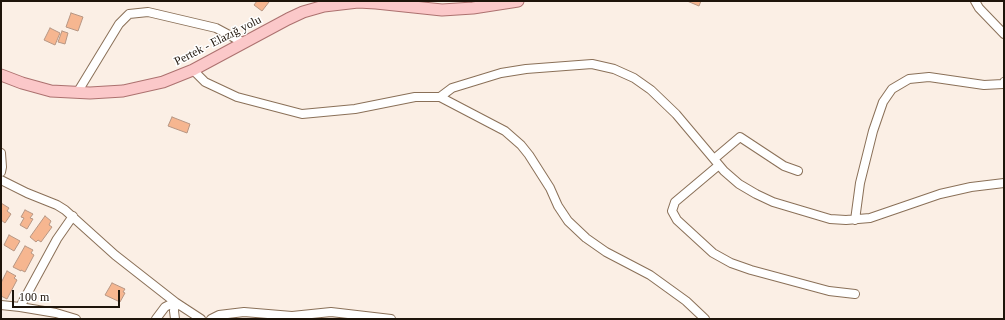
<!DOCTYPE html>
<html>
<head>
<meta charset="utf-8">
<style>
  body { margin:0 }
  #map { position:relative; width:1005px; height:320px; overflow:hidden; background:#fbefe5; font-family:Georgia,serif }
  canvas { display:block }
  .frame { position:absolute; inset:0; border:2px solid #1e140a; pointer-events:none }
  .scale { position:absolute; left:12px; top:290px; width:108px; height:18px; box-sizing:border-box; border:2px solid #1e140a; border-top:0; padding-left:5px; font-size:12px; line-height:14px; white-space:nowrap; color:#1e140a; -webkit-text-stroke:3px #fff; paint-order:stroke }
</style>
</head>
<body>
<div id="map">
<canvas width="1005" height="320"></canvas>
<div class="frame"></div>
<div class="scale">100 m</div>
</div>
<script>
const ctx = document.querySelector('canvas').getContext('2d');
ctx.lineJoin = 'round';
function fill(path, color) { ctx.fillStyle = color; ctx.fill(path, 'evenodd'); }
const toPath = rows => new Path2D(rows.map(r => 'M' + r).join(''));
function trace(path, color, width, dash) { ctx.strokeStyle = color; ctx.lineWidth = width; ctx.lineCap = dash ? 'butt' : 'round'; ctx.setLineDash(dash || []); ctx.stroke(path); }
function write(font, color, halo, rows, align = 'center') {
  ctx.font = font + ' Georgia,serif'; ctx.lineWidth = 3; ctx.setLineDash([]); ctx.textBaseline = 'middle'; ctx.strokeStyle = halo; ctx.fillStyle = color; for (const [text, x, y, turn = 0] of rows) {
    ctx.save(); ctx.translate(x, y); ctx.rotate((+turn || 0) * Math.PI / 180); ctx.textAlign = isNaN(turn) ? turn : align; if (halo) ctx.strokeText(text, 0, 0); ctx.fillText(text, 0, 0); ctx.restore();
  }
}
const building = toPath([
  [257,1,268,1,269,2,262,11,254,5,257,1],
  [687,1,701,1,699,6,687,1],
  [71,13,83,17,78,31,66,27,71,13],
  [50,28,60,33,55,45,44,40,50,28],
  [62,31,68,33,65,44,58,42,62,31],
  [172,117,190,124,187,133,168,126,172,117],
  [1,203,9,208,7,211,11,214,5,223,1,220,1,203],
  [25,210,33,214,30,218,33,219,27,229,20,225,24,218,21,217,25,210],
  [45,216,51,221,49,225,52,227,41,242,38,240,36,242,30,237,45,216],
  [9,235,20,241,14,251,4,245,9,235],
  [25,246,33,250,31,253,34,255,25,272,21,270,21,271,13,267,25,246],
  [7,271,16,276,14,278,17,280,7,299,1,296,1,283,7,271],
  [112,283,125,289,123,292,125,293,120,302,105,295,112,283]
]);
const minor = toPath([
  [975,1,979,8,1004,34],
  [193,70,205,82,237,97,302,114,355,109,415,97,440,97,505,131,521,145,529,155,550,188,558,206,568,221,586,238,606,252,650,275,686,301,705,319],
  [77,93,119,24,129,14,148,12,216,28,244,43],
  [440,97,452,88,501,73,526,69,592,64,614,69,634,78,651,90,676,114,724,171,739,184,756,194,773,202,830,219,846,220,870,218,940,194,971,187,1004,183],
  [1,153,2,167,1,172],
  [714,159,740,137,784,166,798,171],
  [719,165,675,202,672,211,677,220,713,253,731,263,751,270,829,291,855,294],
  [1,180,27,193,57,205,65,210,115,255,175,302,174,311,175,319],
  [855,220,860,183,873,131,883,102,892,89,909,79,929,77,984,85,1003,84,1004,82],
  [1,305,20,307,56,313,76,319],
  [20,307,57,239,73,216],
  [156,319,165,307,175,302,201,319],
  [211,319,219,315,244,312,292,316,331,312,391,319]
]);
const major = toPath([
  [1,75,22,83,51,91,90,93,123,91,163,82,193,70,288,19,303,12,324,6,358,2,376,3,442,10,473,8,518,1]
]);
const streetNames = [
  ["Pertek - Elazığ yolu",218,41,-27]
];
fill(building, '#f6b690');
trace(building, '#b79683', 1);
trace(minor, '#8a7058', 10);
trace(major, '#ac716f', 13);
trace(minor, '#fff', 8);
trace(major, '#fbc8c9', 11);
write('12px', '#1e140a', '#fff', streetNames);
</script>
</body>
</html>
